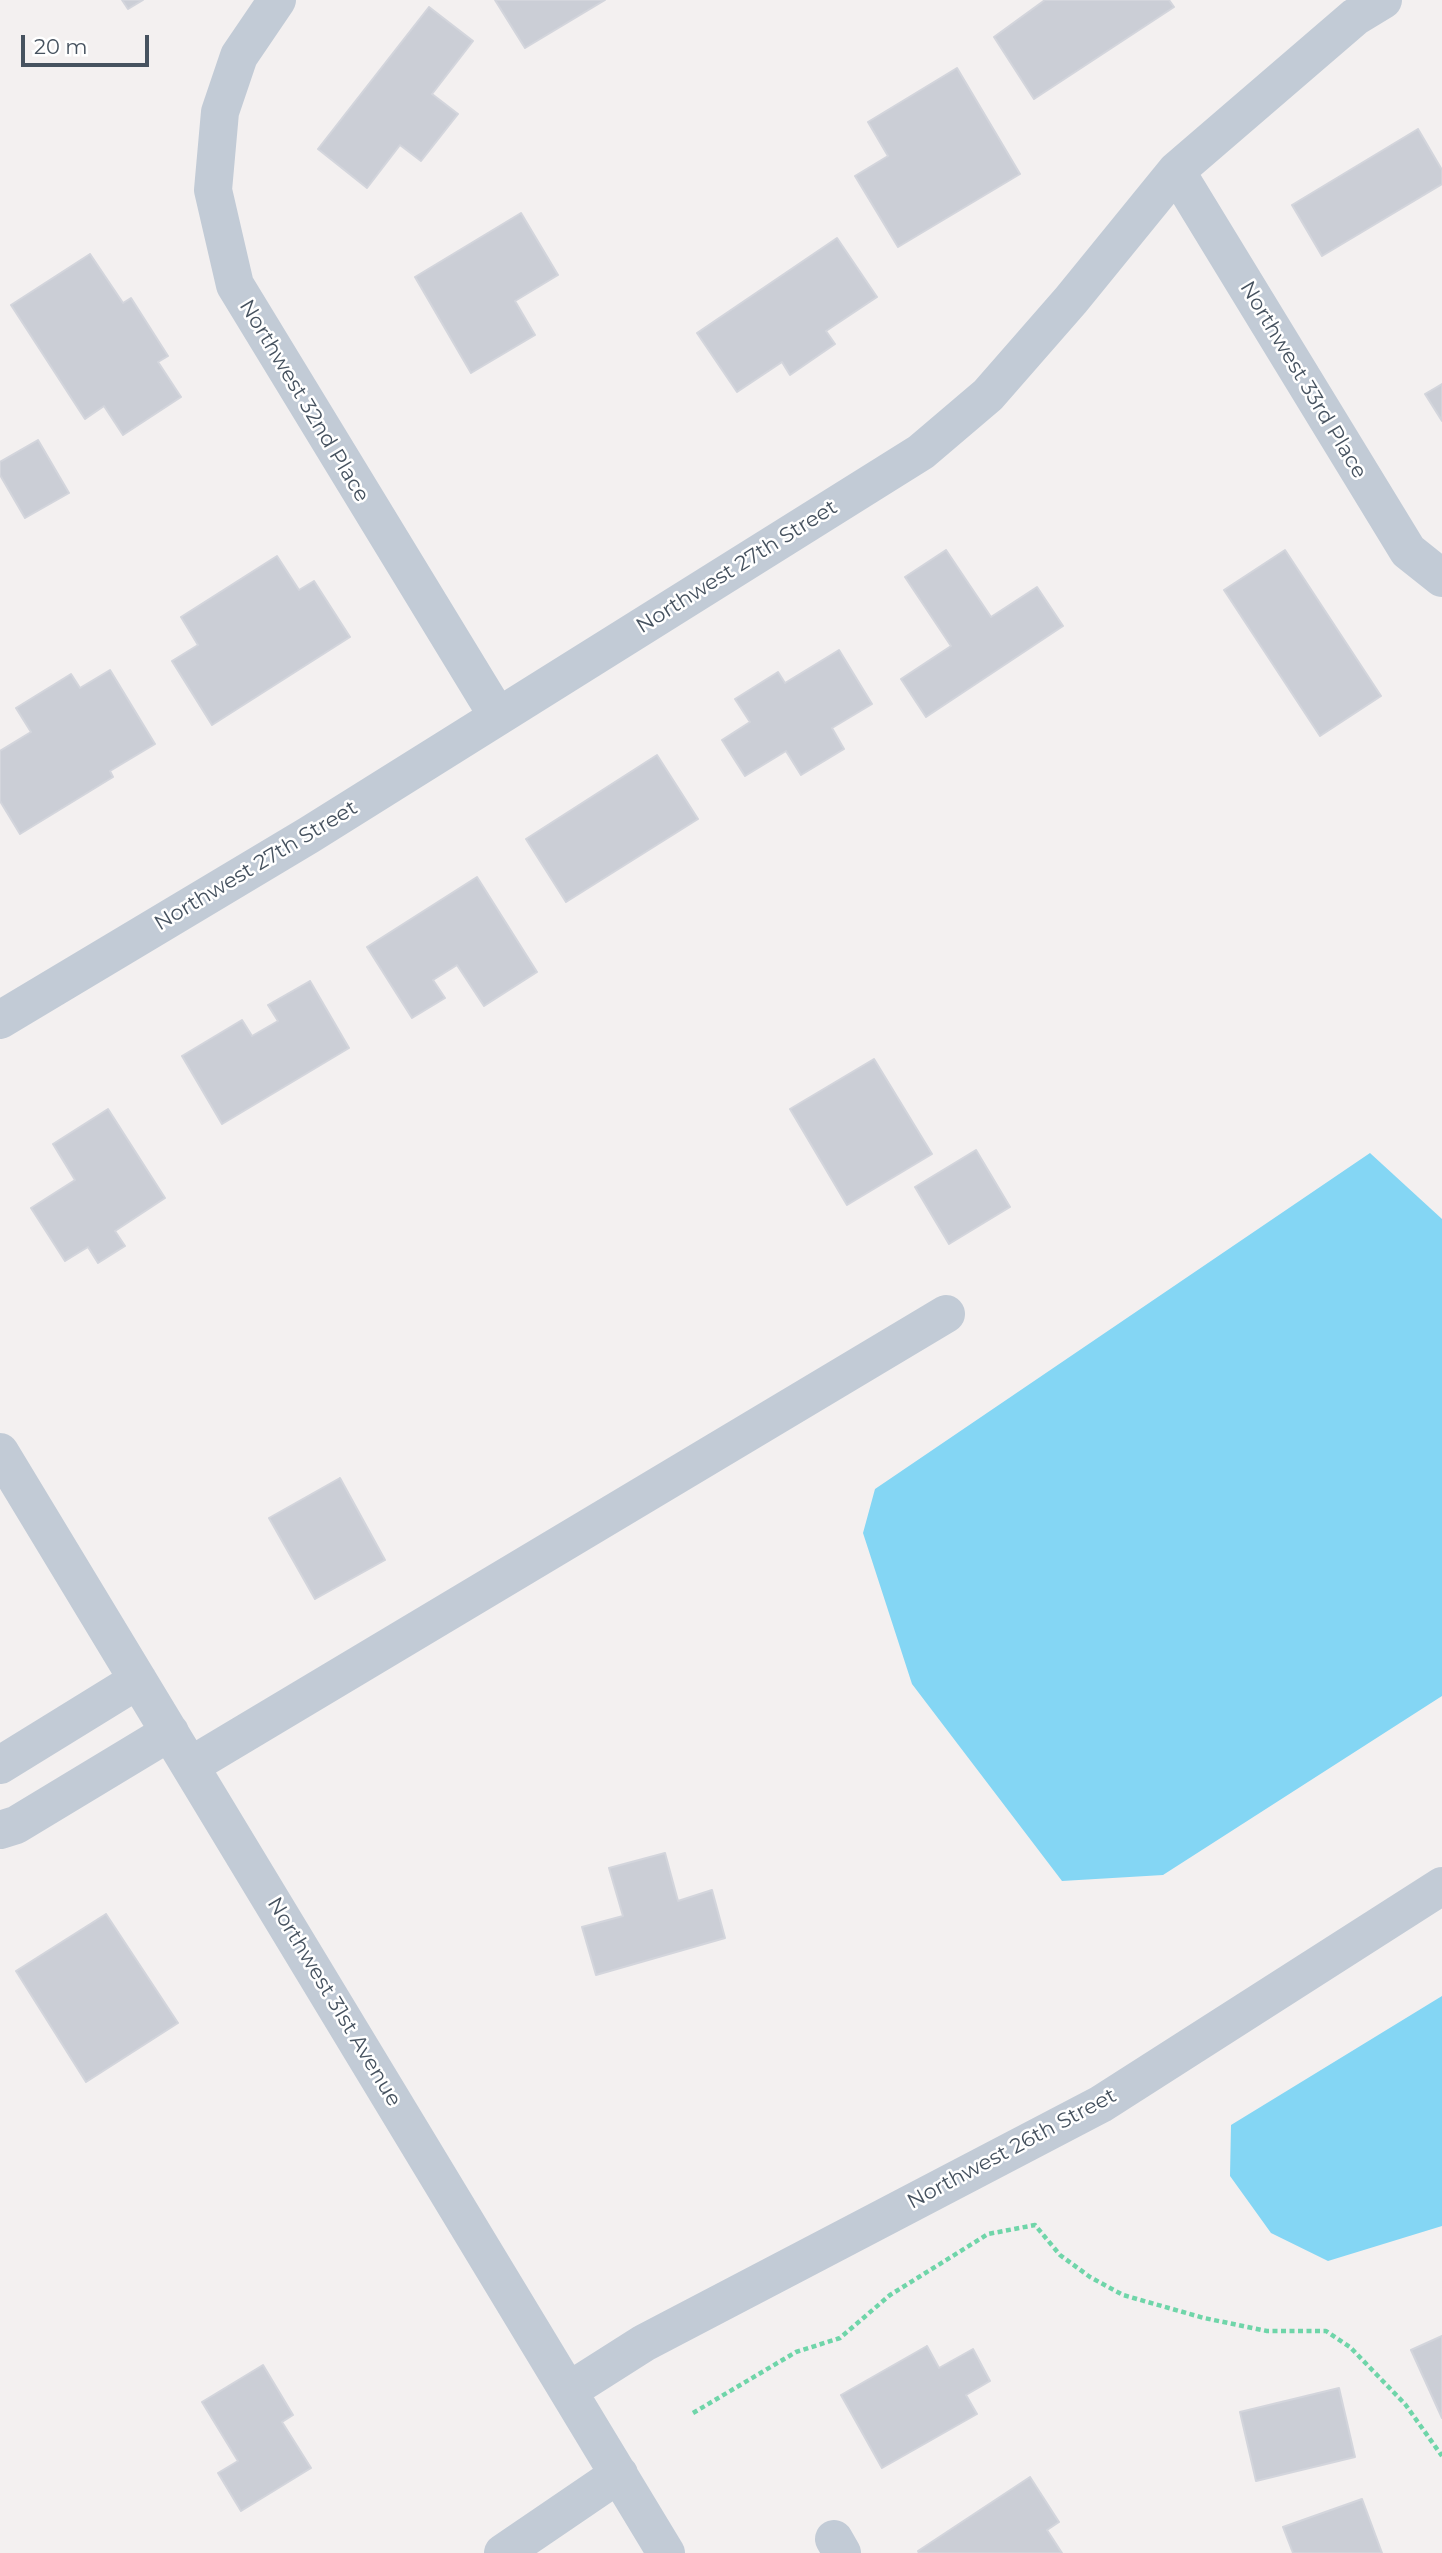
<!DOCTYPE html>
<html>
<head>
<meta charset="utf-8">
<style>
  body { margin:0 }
  #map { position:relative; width:1442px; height:2553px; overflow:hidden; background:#f3f0f0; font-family:Montserrat,sans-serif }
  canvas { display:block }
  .scale { position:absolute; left:21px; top:35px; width:128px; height:32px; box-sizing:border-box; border:4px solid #46525f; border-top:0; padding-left:9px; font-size:21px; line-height:24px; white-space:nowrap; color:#46525f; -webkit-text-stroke:5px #fff; paint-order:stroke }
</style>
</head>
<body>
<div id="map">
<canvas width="1442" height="2553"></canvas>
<div class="scale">20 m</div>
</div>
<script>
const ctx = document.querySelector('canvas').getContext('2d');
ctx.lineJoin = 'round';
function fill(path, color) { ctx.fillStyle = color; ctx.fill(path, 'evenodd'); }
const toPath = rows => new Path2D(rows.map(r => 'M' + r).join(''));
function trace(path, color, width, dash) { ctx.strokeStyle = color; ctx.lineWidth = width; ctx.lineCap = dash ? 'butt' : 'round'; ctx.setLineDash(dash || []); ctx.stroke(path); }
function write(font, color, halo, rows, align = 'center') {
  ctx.font = font + ' Montserrat,sans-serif'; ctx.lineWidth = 5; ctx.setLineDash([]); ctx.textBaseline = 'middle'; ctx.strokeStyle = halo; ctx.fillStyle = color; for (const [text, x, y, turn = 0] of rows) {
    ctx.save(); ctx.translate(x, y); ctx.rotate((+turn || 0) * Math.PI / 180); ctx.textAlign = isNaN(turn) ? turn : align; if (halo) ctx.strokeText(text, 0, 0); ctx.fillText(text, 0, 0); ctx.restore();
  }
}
const water = toPath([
  [1370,1153,1442,1219,1442,1696,1163,1875,1062,1881,912,1684,863,1533,875,1489],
  [1442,1996,1442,2226,1328,2261,1271,2233,1230,2176,1231,2125]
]);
const building = toPath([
  [122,0,143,0,128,9,122,0],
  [495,0,605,0,525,48,495,0],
  [1045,0,1169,0,1174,7,1034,99,994,37,1045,0],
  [429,7,473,41,432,94,458,114,421,161,400,145,367,188,318,149,429,7],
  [957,68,1020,174,898,247,855,176,888,156,868,122,957,68],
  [1418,129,1442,170,1442,184,1322,256,1292,205,1418,129],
  [521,213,558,275,515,301,535,335,471,373,415,277,521,213],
  [837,238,877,297,826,331,835,344,790,375,782,362,737,392,697,333,837,238],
  [90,254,123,303,131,298,168,356,158,362,181,397,123,435,104,406,85,419,11,305,90,254],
  [1442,384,1442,421,1425,394,1442,384],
  [38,440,69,493,25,518,0,475,0,462,38,440],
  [946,550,991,617,1037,587,1063,626,926,717,901,679,951,646,905,577,946,550],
  [1285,550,1381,696,1320,736,1224,590,1285,550],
  [277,556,299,590,314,581,350,637,212,725,172,661,198,645,181,617,277,556],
  [839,650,872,704,832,728,844,749,801,775,786,751,745,776,722,740,750,722,735,699,778,672,785,683,839,650],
  [110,670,155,744,110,771,113,777,20,834,0,801,0,751,31,732,16,708,71,674,80,688,110,670],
  [657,755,698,819,566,902,526,839,657,755],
  [477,877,537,972,484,1006,457,965,433,980,445,998,412,1018,367,947,477,877],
  [310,981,349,1048,222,1124,182,1056,242,1020,252,1036,278,1021,268,1005,310,981],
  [874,1059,932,1154,847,1205,790,1109,874,1059],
  [108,1109,165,1198,115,1231,125,1246,98,1263,88,1247,65,1261,31,1208,75,1180,53,1144,108,1109],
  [976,1150,1010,1207,949,1244,915,1187,976,1150],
  [340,1478,385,1560,315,1599,269,1518,340,1478],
  [665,1853,678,1901,712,1890,725,1938,596,1975,582,1927,623,1916,609,1868,665,1853],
  [106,1914,178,2023,86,2082,16,1971,106,1914],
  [1442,2336,1442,2418,1411,2350,1442,2336],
  [927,2346,939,2368,973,2349,990,2381,966,2395,977,2414,882,2468,841,2395,927,2346],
  [263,2365,293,2415,282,2422,311,2468,241,2511,218,2473,238,2461,202,2402,263,2365],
  [1339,2388,1355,2457,1256,2481,1240,2412,1339,2388],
  [1030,2477,1059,2522,1047,2530,1062,2553,919,2553,918,2551,1030,2477],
  [1362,2499,1382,2553,1293,2553,1283,2527,1362,2499]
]);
const path = toPath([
  [693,2413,796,2352,840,2338,890,2295,988,2234,1035,2225,1060,2255,1090,2277,1123,2295,1204,2318,1267,2331,1326,2331,1350,2347,1405,2404,1442,2456]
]);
const minor = toPath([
  [277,0,239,56,220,112,213,190,235,285,497,715],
  [1176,171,1408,551,1442,578],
  [0,1020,309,835,921,452,988,395,1071,300,1176,171,1355,17,1383,0],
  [0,1452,666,2553],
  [0,1765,138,1680],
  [190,1766,946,1314],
  [0,1830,16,1825,170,1732],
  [570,2390,644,2343,1101,2104,1442,1886],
  [834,2539,842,2553],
  [503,2553,619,2474]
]);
const streetNames = [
  ["Northwest 33rd Place",1303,380,59],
  ["Northwest 32nd Place",304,401,59],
  ["Northwest 27th Street",737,567,-32],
  ["Northwest 27th Street",256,866,-31],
  ["Northwest 31st Avenue",334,2002,59],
  ["Northwest 26th Street",1012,2149,-28]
];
fill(water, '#84d6f4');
fill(building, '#cbced6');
trace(building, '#d3d5dc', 2);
trace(path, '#6fd5a9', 4.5, [5, 3.5]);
trace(minor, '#c2cbd6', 38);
write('21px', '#46525f', '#fff', streetNames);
</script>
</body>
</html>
